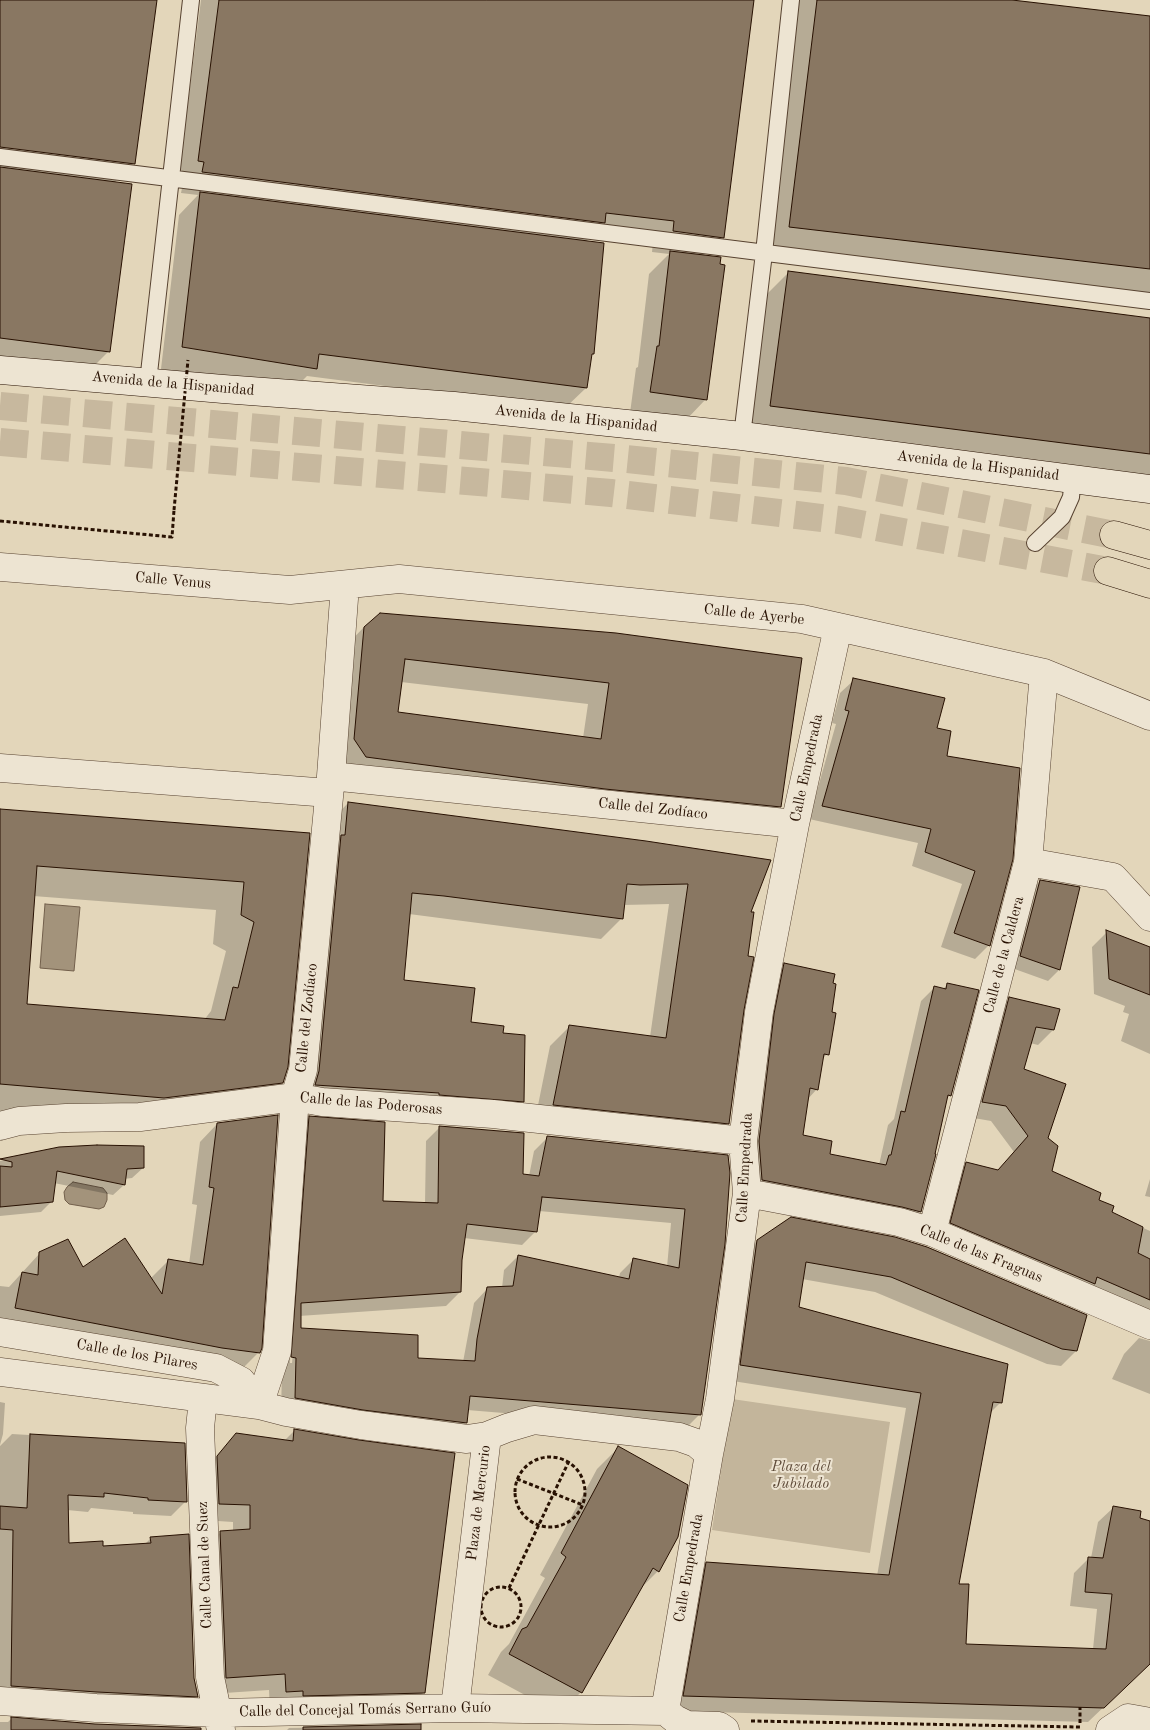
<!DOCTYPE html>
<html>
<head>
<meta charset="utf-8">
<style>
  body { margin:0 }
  canvas { display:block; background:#e3d6ba }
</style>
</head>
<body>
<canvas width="1150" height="1730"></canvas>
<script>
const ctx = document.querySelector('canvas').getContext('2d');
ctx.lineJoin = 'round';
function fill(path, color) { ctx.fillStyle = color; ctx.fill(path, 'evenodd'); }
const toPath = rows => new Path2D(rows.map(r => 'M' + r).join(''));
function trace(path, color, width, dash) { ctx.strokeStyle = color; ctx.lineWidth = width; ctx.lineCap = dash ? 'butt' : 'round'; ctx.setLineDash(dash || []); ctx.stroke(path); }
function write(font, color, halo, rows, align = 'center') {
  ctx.font = font + ' "Old Standard TT",serif'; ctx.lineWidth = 4; ctx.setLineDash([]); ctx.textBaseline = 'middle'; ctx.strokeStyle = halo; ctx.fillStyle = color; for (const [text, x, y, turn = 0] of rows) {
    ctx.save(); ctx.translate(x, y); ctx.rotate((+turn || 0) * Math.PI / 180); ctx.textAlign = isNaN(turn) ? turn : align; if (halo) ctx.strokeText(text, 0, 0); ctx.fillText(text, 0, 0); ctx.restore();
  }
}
const green = toPath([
  [732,1399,890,1422,870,1553,712,1530]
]);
const water = toPath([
  [45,904,80,907,74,971,40,968,45,904],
  [73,1182,103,1188,107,1193,107,1200,104,1207,99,1209,69,1204,65,1200,64,1192,67,1187,73,1182]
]);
const shadow = toPath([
  [0,0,155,0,134,163,114,183,109,351,87,373,0,362],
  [201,0,753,0,722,237,703,256,706,399,685,421,630,413,636,368,638,367,649,274,669,254,652,252,653,242,592,235,585,242,590,356,586,388,564,409,307,376,294,389,161,369,179,215,198,195,181,193,183,183,178,182],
  [799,0,1001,0,1150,17,1150,293,768,248],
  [788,273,1150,319,1150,478,749,427,767,294],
  [364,627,616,634,780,806,759,828,344,778,343,649],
  [401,682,588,704,583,738,397,713],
  [854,680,935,729,946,757,1019,769,989,945,975,959,941,947,962,884,912,866,918,843,809,819,836,724,832,723,840,693],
  [348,803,646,842,750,913,742,1010,728,1123,708,1143,534,1125,550,1046,570,1026,650,1037,669,904,623,905,621,919,601,939,409,914,402,981,469,1023,523,1101,503,1121,296,1105,328,824],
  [0,810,309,834,282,1082,253,1111,0,1115],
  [33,896,216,910,213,944,226,951,211,1011,204,1020,25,1005],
  [1040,881,1079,888,1059,970,1048,981,1009,967,1029,892],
  [1107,932,1150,949,1150,1054,1121,1041,1129,1014,1123,1012,1125,1006,1094,994,1092,947],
  [785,965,827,1054,822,1059,817,1089,807,1100,802,1136,828,1155,879,1165,888,1125,894,1119,921,1001,934,988,942,990,948,984,950,1095,946,1099,920,1212,907,1224,749,1192,772,978],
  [1009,999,1053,1030,1038,1045,1030,1043,1023,1070,1047,1138,1050,1171,1097,1200,1111,1213,1150,1231,1150,1337,936,1238,952,1178,967,1163,997,1171,1014,1152,991,1121,968,1117,994,1014],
  [310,1117,382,1202,425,1204,426,1141,440,1127,522,1175,529,1176,534,1151,548,1137,727,1156,700,1414,686,1428,467,1410,466,1423,452,1437,281,1411,282,1371,296,1131],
  [539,1211,671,1223,667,1267,634,1259,620,1273,619,1278,518,1256,504,1270,502,1288,488,1288,474,1303,463,1362,417,1360,299,1329,299,1316,446,1306,460,1292,461,1260,464,1238,522,1245,536,1231],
  [291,1342,294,1342,292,1363,290,1363],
  [217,1124,259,1352,241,1370,0,1326,0,1286,9,1287,40,1253,83,1269,150,1279,169,1260,189,1264,197,1205,192,1204,200,1142],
  [60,1148,143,1168,132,1178,124,1179,124,1185,113,1195,54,1183,52,1201,41,1212,0,1216,0,1161],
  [1150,1179,1150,1197,1145,1196],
  [791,1219,1076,1351,1061,1366,1047,1364,875,1292,802,1279,798,1307,1007,1365,1000,1403,990,1413,958,1585,964,1645,1093,1649,1097,1609,1070,1606,1074,1573,1089,1558,1091,1558,1098,1522,1114,1507,1139,1519,1150,1522,1150,1663,1088,1722,669,1711,692,1578,707,1563,877,1576,906,1408,726,1380,742,1256,757,1241],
  [1139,1338,1150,1341,1150,1394,1112,1379,1124,1354],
  [0,1402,5,1403,3,1434,0,1445],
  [294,1431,424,1692,407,1709,270,1712,269,1690,210,1694,204,1549,220,1533,233,1531,233,1522,202,1520,201,1473,237,1434,284,1441],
  [12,1434,184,1444,186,1501,171,1516,133,1514,133,1512,91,1508,88,1512,67,1510,68,1545,102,1547,144,1545,151,1538,193,1678,197,1696,182,1711,0,1701,0,1446],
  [618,1448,658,1571,639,1590,581,1692,560,1714,488,1675,501,1652,509,1644,545,1578,540,1575,597,1469],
  [11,1719,95,1725,200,1730,0,1730,0,1722,8,1722],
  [420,1726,419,1730,287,1730,289,1728]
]);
const building = toPath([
  [0,0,157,0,135,164,0,147,0,0],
  [219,0,754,0,724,238,673,231,674,221,606,213,605,223,202,172,204,162,198,161,219,0],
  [817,0,1012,0,1150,16,1150,269,789,227,817,0],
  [0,167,132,184,110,352,0,338,0,167],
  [200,192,604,243,594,354,592,354,587,388,319,354,317,369,182,347,200,192],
  [670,251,721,257,720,264,725,265,707,400,650,392,657,346,659,346,670,251],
  [788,271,1150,318,1150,454,770,406,788,271],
  [380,613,616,633,802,658,781,807,605,789,366,757,354,739,364,627,380,613],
  [405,659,609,683,601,739,398,712,405,659],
  [853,678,945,698,937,728,951,731,947,756,1020,768,1013,859,990,946,954,933,975,871,925,852,931,829,822,806,849,711,845,710,853,678],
  [348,802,646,841,771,860,751,912,754,912,748,956,754,957,744,1010,729,1124,553,1105,569,1025,666,1038,688,884,640,885,627,884,623,919,444,896,412,893,404,980,475,988,471,1022,504,1026,503,1033,525,1035,524,1102,439,1095,439,1093,315,1085,319,1071,341,835,345,835,348,802],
  [0,809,310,833,288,1067,283,1083,164,1098,0,1084,0,809],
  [37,866,244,882,241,915,254,922,238,988,233,987,225,1020,27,1004,37,866],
  [1040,880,1080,887,1060,970,1020,956,1040,880],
  [1106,930,1150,947,1150,995,1109,979,1106,930],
  [784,963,835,974,833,983,836,984,832,1012,836,1013,829,1055,824,1054,818,1090,810,1088,803,1135,832,1141,830,1154,886,1165,889,1155,891,1155,901,1111,905,1112,934,986,946,989,947,983,979,990,951,1096,948,1095,935,1154,936,1154,921,1212,902,1207,762,1180,759,1141,774,1014,784,963],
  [1009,997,1060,1009,1054,1030,1036,1027,1024,1069,1066,1084,1048,1138,1058,1146,1052,1171,1101,1193,1099,1200,1114,1206,1112,1212,1143,1227,1138,1253,1150,1259,1150,1300,1097,1277,1095,1284,950,1223,966,1162,998,1170,1028,1136,1006,1106,982,1102,1009,997],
  [278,1115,262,1348,260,1353,222,1348,15,1308,22,1272,38,1275,39,1252,68,1239,83,1267,125,1238,162,1294,168,1259,203,1265,214,1188,209,1187,217,1123,278,1115],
  [309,1116,385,1122,383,1201,438,1203,439,1126,524,1133,523,1174,539,1176,547,1136,728,1155,730,1173,725,1244,701,1415,470,1396,467,1423,363,1410,295,1398,296,1358,291,1357,309,1116],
  [542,1197,685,1209,679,1268,633,1258,629,1279,518,1255,513,1286,487,1287,477,1339,475,1361,418,1358,418,1335,301,1328,301,1303,461,1292,462,1260,467,1224,537,1232,542,1197],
  [97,1145,144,1146,144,1168,127,1169,125,1185,57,1171,53,1202,0,1207,0,1166,12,1167,12,1162,0,1159,59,1147,97,1145],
  [791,1217,895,1237,927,1247,1087,1315,1077,1351,1062,1349,891,1277,806,1262,799,1307,1008,1364,1002,1403,993,1402,959,1584,969,1584,966,1644,1106,1649,1112,1594,1085,1592,1088,1557,1103,1558,1113,1506,1141,1511,1140,1518,1150,1521,1150,1664,1104,1708,683,1696,706,1562,889,1575,921,1393,740,1365,757,1240,791,1217],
  [294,1429,359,1440,455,1453,425,1693,303,1696,303,1691,286,1692,285,1674,226,1678,220,1531,250,1529,250,1505,219,1504,217,1456,236,1433,293,1441,294,1429],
  [30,1434,185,1443,187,1502,148,1500,148,1498,104,1493,104,1497,68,1495,69,1543,103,1541,103,1546,151,1543,150,1537,189,1534,194,1678,198,1697,97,1692,11,1686,13,1530,0,1529,0,1506,27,1508,30,1434],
  [618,1446,688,1485,678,1537,659,1572,653,1568,582,1693,509,1654,522,1629,527,1627,566,1557,561,1553,618,1446],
  [11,1717,95,1724,201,1728,201,1730,11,1730,11,1717],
  [421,1724,421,1730,303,1730,303,1727,421,1724]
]);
const highwayTunnel = toPath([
  [0,406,626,459,846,481,1114,535],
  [0,442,611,493,839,520,1108,571]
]);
const path = toPath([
  [0,521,172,537,174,510],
  '515 1492a35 35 0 1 1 70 0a35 35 0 1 1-70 0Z',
  [517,1479,583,1505],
  '481 1607a20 20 0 1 1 40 0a20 20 0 1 1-40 0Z',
  [509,1588,569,1461],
  [751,1721,1080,1727,1080,1729],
  [1080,1723,1080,1707]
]);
const lane = toPath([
  [0,157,1150,301],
  [148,382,191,0],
  [742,436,764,253,791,0],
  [1035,543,1062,517,1071,497,1073,478]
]);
const street = toPath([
  [0,567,290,590,399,579,802,619,1044,673,1150,716],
  [0,768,329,793],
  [331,776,795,824],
  [1028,862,1113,877,1150,917],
  [0,1126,19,1121,66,1118,140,1117,295,1097,322,1102,493,1114,743,1141],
  [747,1193,899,1222,932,1232,1150,1325],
  [932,1232,1028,862,1044,673],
  [0,1332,216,1368,241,1381,259,1405],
  [0,1372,259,1405,286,1412,361,1425,467,1439,487,1436,507,1428,534,1420,679,1437,696,1443,709,1454],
  [203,1399,200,1428,210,1677,221,1730],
  [259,1405,277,1351,295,1097,303,1070,331,776,345,585],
  [0,1701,96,1708,217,1713,455,1708,665,1711,675,1719,687,1725,719,1726,725,1730],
  [455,1708,487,1436],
  [665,1711,709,1454,720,1399,747,1193,743,1141,759,1012,795,824,838,627],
  [1110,1730,1128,1718,1150,1722]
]);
const secondary = toPath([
  [0,370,223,389,454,406,742,436,1150,489]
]);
const highway = toPath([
  [1114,535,1150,545],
  [1108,571,1150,584]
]);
const pathBridge = toPath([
  [174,510,188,360]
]);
const streetNames = [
  ["Avenida de la Hispanidad",173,384,5],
  ["Avenida de la Hispanidad",576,419,6],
  ["Avenida de la Hispanidad",978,466,7],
  ["Calle Venus",173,581,5],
  ["Calle de Ayerbe",754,615,6],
  ["Calle Empedrada",807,768,-78],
  ["Calle del Zodíaco",653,809,6],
  ["Calle de la Caldera",1004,955,-75],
  ["Calle del Zodíaco",307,1018,-84],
  ["Calle de las Poderosas",371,1104,5],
  ["Calle Empedrada",745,1168,-87],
  ["Calle de las Fraguas",981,1254,22],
  ["Calle de los Pilares",137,1355,10],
  ["Plaza de Mercurio",479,1503,-83],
  ["Calle Canal de Suez",205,1565,-92],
  ["Calle Empedrada",689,1568,-80],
  ["Calle del Concejal Tomás Serrano Guío",365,1710,-1]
];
const parkNames = [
  ["Plaza del",801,1467],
  ["Jubilado",801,1484]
];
fill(green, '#c3b59b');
fill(water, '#a3937b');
trace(water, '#725f4b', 1);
fill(shadow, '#0003');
fill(building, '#897762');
trace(building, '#281102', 1);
trace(highwayTunnel, '#c7b89e', 28, [28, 14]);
trace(lane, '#574230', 18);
trace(street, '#574230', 29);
trace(secondary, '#281102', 29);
trace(highway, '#281102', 29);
trace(path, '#281102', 3, [4, 2.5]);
trace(lane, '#ede4d2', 16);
trace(street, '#ede4d2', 28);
trace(secondary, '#ede4d2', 28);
trace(highway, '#e3d6ba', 28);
trace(pathBridge, '#281102', 3, [4, 2.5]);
write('15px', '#281102', '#ede4d2', streetNames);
write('italic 15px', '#5e4a38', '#ede4d2', parkNames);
</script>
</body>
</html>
